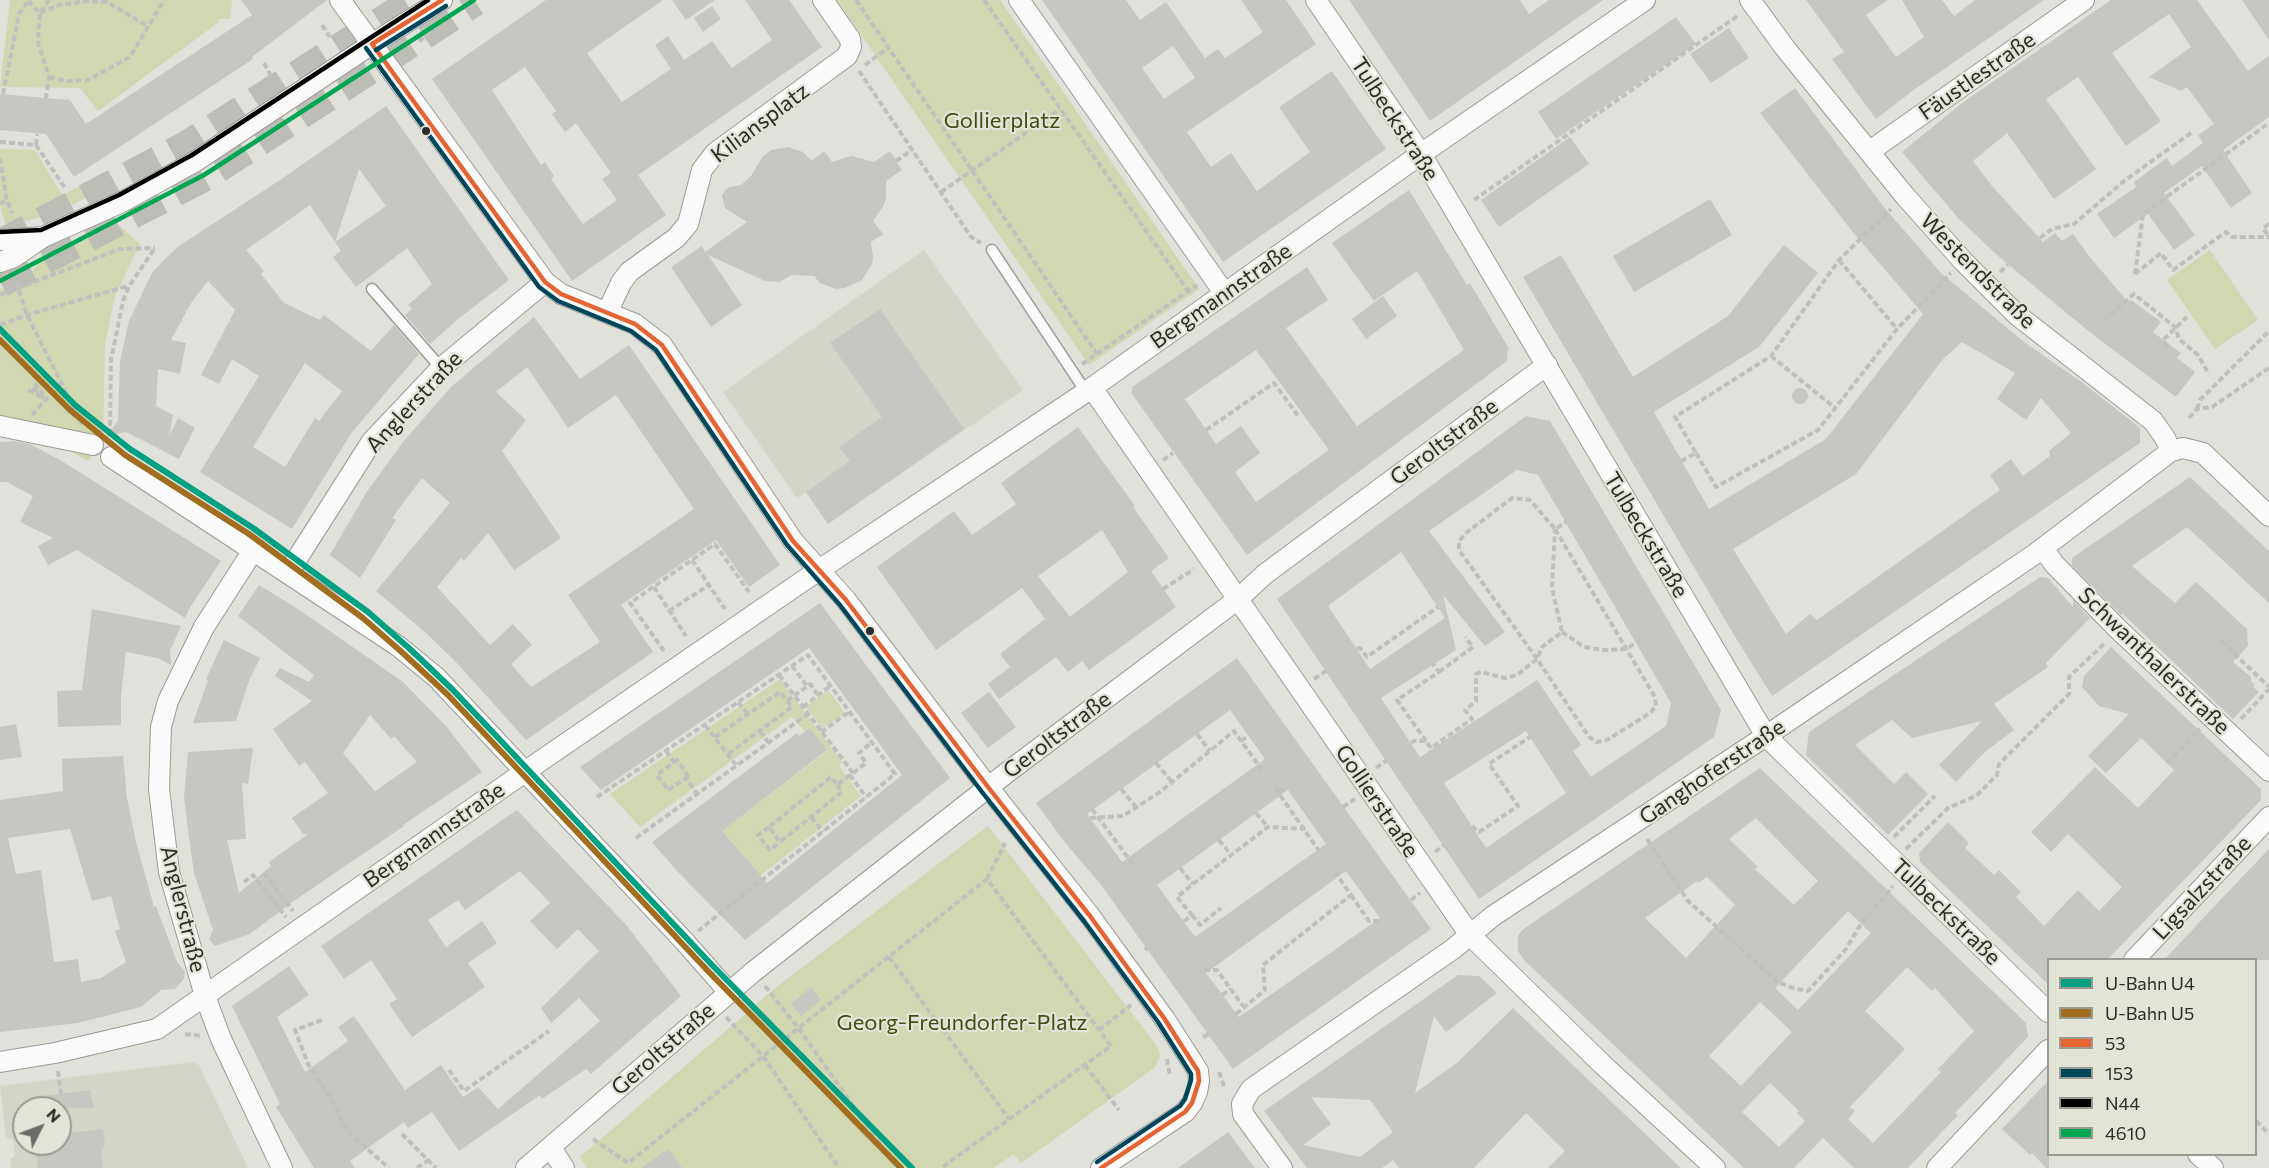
<!DOCTYPE html>
<html>
<head>
<meta charset="utf-8">
<style>
  body { margin:0 }
  #map { position:relative; width:2269px; height:1168px; overflow:hidden; background:#e0e1db; font-family:Commissioner,sans-serif }
  canvas { display:block }
  .legend { position:absolute; left:2047px; top:958px; width:210px; height:198px; box-sizing:border-box; background:#e2e4d8; border:2px solid #999b92; margin:0; padding:8px 10px; list-style:none; font-size:18px; color:#2c2d28 }
  .legend li { display:flex; align-items:center; gap:12px; height:30px }
  .legend b { width:30px; border:2px solid #999b92 }
  .north { position:absolute; left:12px; top:1096px; width:60px; height:60px; box-sizing:border-box; background:#e2e4d8; border:2px solid #999b92; border-radius:50%; rotate:48deg; font-size:16px; font-weight:700; line-height:24px; text-align:center; color:#2c2d28 }
  .north::after { content:''; display:block; margin:auto; width:21px; height:27px; background:#6b6c67; clip-path:polygon(50% 0,100% 100%,50% 72%,0 100%) }
</style>
</head>
<body>
<div id="map">
<canvas width="2269" height="1168"></canvas>
<ul class="legend">
<li><b style="height:8px;background:#00a082"></b>U-Bahn U4</li>
<li><b style="height:8px;background:#a06e1e"></b>U-Bahn U5</li>
<li><b style="height:8px;background:#e66432"></b>53</li>
<li><b style="height:8px;background:#00465a"></b>153</li>
<li><b style="height:8px;background:#000"></b>N44</li>
<li><b style="height:8px;background:#00a651"></b>4610</li>
</ul>
<div class="north">N</div>
</div>
<script>
const ctx = document.querySelector('canvas').getContext('2d');
ctx.lineJoin = 'round';
function fill(path, color) { ctx.fillStyle = color; ctx.fill(path, 'evenodd'); }
const toPath = rows => new Path2D(rows.map(r => 'M' + r).join(''));
function trace(path, color, width, dash) { ctx.strokeStyle = color; ctx.lineWidth = width; ctx.lineCap = dash ? 'butt' : 'round'; ctx.setLineDash(dash || []); ctx.stroke(path); }
function write(font, color, halo, rows, align = 'center') {
  ctx.font = font + ' Commissioner,sans-serif'; ctx.lineWidth = 4.5; ctx.setLineDash([]); ctx.textBaseline = 'middle'; ctx.strokeStyle = halo; ctx.fillStyle = color; for (const [text, x, y, turn = 0] of rows) {
    ctx.save(); ctx.translate(x, y); ctx.rotate((+turn || 0) * Math.PI / 180); ctx.textAlign = isNaN(turn) ? turn : align; if (halo) ctx.strokeText(text, 0, 0); ctx.fillText(text, 0, 0); ctx.restore();
  }
}
const built = toPath([
  [924,250,1023,390,828,524,806,492,797,498,723,392],
  [193,1062,199,1065,248,1168,11,1168,10,1160,15,1155,13,1141,6,1137,0,1086],
  [24,1108,60,1108,60,1144,24,1144]
]);
const green = toPath([
  [10,0,232,0,230,19,218,19,219,22,98,111,80,88,0,87],
  [837,0,1000,0,1199,289,1089,365],
  [0,149,35,150,62,195,103,174,110,186,53,214,6,226,0,206],
  [120,226,140,244,115,296,105,345,103,442,88,461,16,423,0,420,0,289,27,279,41,258],
  [2210,250,2258,320,2215,349,2167,280],
  [780,679,842,762,839,766,861,796,716,911,674,867,827,751,810,728,805,732,792,717,640,827,610,794],
  [828,690,845,713,822,728,806,707],
  [988,826,1154,1042,1159,1050,1160,1057,1154,1068,1021,1163,1014,1154,993,1168,587,1168,580,1157,774,989]
]);
const building = toPath([
  [241,0,327,0,252,57,253,59,74,177,46,134,0,130,0,94,70,100,86,124,252,15],
  [546,0,663,0,587,53,622,102,671,69,655,45,668,36,684,60,712,41,732,68,772,40,745,0,789,0,822,47,638,175,666,215,572,281,432,79],
  [525,67,556,111,552,114,565,132,576,123,611,173,602,179,617,200,583,224,551,179,554,176,545,162,541,165,492,90],
  [672,0,715,0,686,20],
  [1042,0,1126,0,1140,20,1166,2,1205,58,1218,49,1225,58,1263,32,1241,0,1286,0,1316,44,1187,132,1211,167,1231,153,1257,191,1310,152,1279,107,1332,71,1386,149,1223,262],
  [1173,46,1195,78,1164,99,1142,68],
  [1349,0,1520,0,1529,14,1549,0,1603,0,1430,121],
  [1806,0,1888,0,1866,15,1896,57,1924,37,1902,0,1942,0,1954,16,1975,0,2044,0,1915,89,1876,119,1832,59,1844,52],
  [2111,0,2197,0,2248,71,2269,56,2269,117,2223,150,2252,193,2231,208,2202,166,2164,193,2195,235,2174,250,2148,214,2114,238,2097,214,2136,187,2134,182,2167,158,2172,166,2203,143,2198,135,2214,124,2187,87,2181,91,2149,77,2191,47,2169,14,2112,53,2161,121,2126,146,2078,77,2046,99,2096,169,2054,199,2007,133,1973,161,1992,186,2043,242,2055,233,2062,241,2073,234,2089,256,2128,302,2131,300,2161,322,2153,332,2181,353,2177,358,2195,372,2176,397,2092,334,1998,256,1958,218,1902,152,1962,103],
  [2242,0,2269,0,2269,40],
  [712,6,721,19,703,32,694,18],
  [1676,17,1696,44,1556,139,1538,112],
  [1729,28,1749,58,1711,83,1690,54],
  [1795,88,1883,206,1941,273,2024,342,2083,383,2140,428,2140,443,1772,696,1731,630,1523,277,1561,255,1633,377,1728,316,1784,245,1818,273,1759,347,1654,412,1709,509,1826,439,1923,314,1852,231,1760,113],
  [1962,342,2015,373,1997,399,2026,420,2041,398,2071,433,2049,451,2050,456,2023,476,2011,459,1990,475,2000,490,1817,620,1810,614,1786,634,1733,549,1856,474,1943,359],
  [386,106,509,280,458,319,430,344,405,315,412,309,408,305,432,284,407,248,356,287,333,257,341,251,335,242,386,206,359,169,335,242,310,205,246,250,264,271,261,274,284,303,320,320,324,315,371,351,394,325,419,354,352,432,292,529,200,472,259,376,232,359,219,384,201,375,235,310,208,281,191,303,171,340,186,343,180,374,158,369,156,406,173,415,169,436,178,418,195,428,179,459,126,432,106,437,118,421,120,361,129,321,152,273,165,259,179,246,280,180],
  [305,363,342,391,319,421,315,418,285,467,253,447],
  [1570,137,1589,164,1499,227,1481,200],
  [788,147,803,152,812,161,824,151,832,162,851,156,874,162,890,151,902,170,886,181,886,198,884,205,873,221,883,234,871,242,873,256,872,264,862,280,845,288,836,289,820,283,814,276,792,275,779,282,765,281,708,255,742,305,711,327,671,267,702,246,705,252,747,222,725,208,722,196,725,190,729,187,741,185,751,176,763,156,771,150],
  [1409,190,1467,285,1470,283,1508,347,1507,361,1247,555,1132,394,1132,387,1307,267,1328,300,1286,328,1357,426,1464,350,1417,271,1374,301,1332,243],
  [1256,350,1329,450,1256,502,1235,472,1260,453,1241,426,1216,444,1185,399],
  [1710,199,1732,235,1634,292,1613,256],
  [1383,296,1397,316,1366,339,1352,319],
  [880,309,964,429,828,524,806,492,850,461,839,447,882,417,830,343],
  [534,317,580,379,629,345,780,565,749,587,716,540,621,605,653,652,526,740,456,662,426,633,376,591,450,503,422,478,392,518,396,520,360,578,330,555,366,493,403,442,451,387],
  [527,367,568,428,616,395,694,509,568,595,600,642,531,687,511,664,532,645,513,624,490,645,437,587,461,558,464,561,488,533,514,570,561,538,502,451,526,420,496,392],
  '1792 396a8 8 0 1 1 16 0a8 8 0 1 1-16 0Z',
  [1526,416,1550,421,1721,710,1714,737,1479,899,1277,599],
  [1517,470,1538,475,1671,703,1666,726,1591,777,1573,751,1581,745,1537,680,1420,757,1381,698,1456,650,1443,595,1485,646,1505,632,1429,531],
  [1401,552,1445,618,1370,669,1328,606],
  [1526,731,1566,793,1486,848,1444,783],
  [1078,427,1135,506,1133,507,1169,558,1151,571,1176,607,1089,670,1082,661,1068,672,1056,657,999,699,988,684,1010,667,1000,654,1045,619,1022,588,936,650,877,567,954,511,972,535,1016,504,1001,483],
  [1102,530,1128,572,1070,617,1038,576],
  [14,441,30,444,65,463,221,561,189,609,185,618,77,550,48,565,38,546,53,538,20,522,33,496,7,482,0,482,0,442],
  [2190,477,2269,551,2269,603,2187,527,2132,566,2175,603,2196,582,2247,629,2248,646,2233,662,2251,677,2251,681,2255,685,2253,687,2259,692,2233,719,2123,614,2121,615,2072,566,2072,558],
  [2040,577,2048,578,2073,607,2073,600,2090,618,2046,663,2048,667,1994,704,2014,730,1986,751,1956,782,1939,765,1982,721,1912,738,1892,720,1855,745,1894,784,1906,772,1928,794,1888,835,1806,755,1809,732],
  [259,585,301,611,403,682,445,725,482,772,403,825,404,826,291,903,250,934,215,946,209,939,213,930,194,873,189,838,184,797,188,752,253,748,248,784,242,783,246,839,227,840,239,893,271,866,269,862,308,834,303,834,292,818,328,793,305,762,299,766,273,729,312,701,275,676,280,668,309,682,314,675,238,616],
  [370,715,391,739,394,736,417,762,375,791,343,753],
  [820,603,950,778,745,940,676,870,652,842,797,733,799,736,810,728,827,750,722,831,767,883,902,775,809,648,601,790,580,767],
  [92,609,181,626,170,651,171,665,158,658,126,652,121,696,121,725,58,727,57,691,82,690],
  [224,640,260,658,249,681,236,721,193,723,208,680,206,679],
  [2111,647,2261,789,2261,800,2107,960,2049,960,2049,985,1920,862,1919,853,1948,822,1969,843,1965,848,1994,875,1999,870,2021,892,2016,897,2044,926,2078,890,2099,911,2122,887,2068,834,2051,852,2031,832,2095,767,2138,808,2174,770,2141,738,2106,773,2088,756,2129,714,2099,706,2082,687,2084,676],
  [1237,658,1431,929,1233,1069,1099,882,1066,844,1036,803],
  [1230,710,1265,759,1122,862,1087,814],
  [1288,790,1326,844,1195,937,1157,885],
  [1346,871,1380,918,1239,1017,1206,973],
  [989,692,1016,727,988,748,961,713],
  [16,724,22,757,0,760,0,727],
  [123,756,127,798,136,842,154,907,156,906,177,962,185,972,184,979,175,989,161,990,141,1007,78,1023,0,1032,0,800,63,791,62,759],
  [70,829,92,901,111,896,120,929,115,931,126,962,101,978,81,982,78,959,54,962,41,870,16,874,8,838],
  [1760,768,2026,1023,2028,1037,1955,1113,1958,1115,1908,1168,1854,1168,1823,1138,1794,1168,1744,1168,1524,960,1518,951,1518,936,1522,930],
  [1756,818,1818,881,1794,905,1755,869,1758,867,1729,839],
  [1707,877,1735,905,1686,958,1645,918,1697,881,1698,883],
  [1848,911,1871,933,1798,1010,1775,988],
  [1907,967,1932,991,1935,988,1974,1031,1938,1069,1941,1072,1873,1143,1848,1119,1855,1111,1850,1107,1905,1049,1865,1011],
  [1760,1002,1792,1032,1741,1086,1709,1056],
  [1770,1083,1799,1111,1797,1113,1805,1121,1779,1147,1742,1112],
  [517,810,627,926,681,996,591,1074,586,1069,542,1099,540,1095,459,1151,432,1112,408,1128,404,1122,350,1161,355,1168,314,1168,276,1107,280,1104,232,1006,289,966,309,995,277,1017,305,1072,348,1041,338,1027,354,1016,405,1090,441,1065,463,1097,478,1087,498,1109,600,1021,579,998,551,1023,541,1008,599,951,578,929,557,949,530,921,550,903,520,871,465,910,458,900,428,920,446,947,482,921,497,943,468,963,485,987,412,1037,389,1004,397,999,371,960,344,979,321,946],
  [2269,849,2269,960,2164,960,2224,896],
  [1458,975,1479,976,1497,993,1446,1032,1434,1016,1415,1093,1458,1062,1513,1008,1681,1168,1548,1168,1565,1151,1526,1113,1474,1168,1399,1168,1393,1160,1382,1168,1307,1168,1264,1111],
  [1311,1097,1370,1100,1393,1132,1360,1157,1303,1145,1331,1124],
  [811,987,821,1000,801,1016,791,1004],
  [2049,1080,2049,1168,2046,1168,2032,1153,2030,1155,2002,1129],
  [90,1090,94,1108,30,1108,29,1098],
  [103,1129,105,1145,101,1150,103,1168,38,1168,35,1144,60,1144,60,1134],
  [1228,1132,1255,1168,1178,1168],
  [668,1149,682,1168,641,1168]
]);
const highwayTunnel = toPath([
  [0,246,189,146,418,0],
  [0,281,204,175,474,0]
]);
const path = toPath([
  [856,0,1097,354],
  [984,0,1191,295],
  [28,1,40,13,38,42,49,77,46,98],
  [41,12,49,0],
  [40,13,59,5,88,1,107,2,149,27],
  [322,25,330,37],
  [419,41,432,32],
  [264,63,271,76],
  [865,65,889,47],
  [859,71,971,237,981,243],
  [49,77,67,81,88,80,130,57,164,0],
  [3,94,19,14,28,1],
  [0,142,36,145,65,188],
  [36,145,37,134],
  [0,158,7,201,12,213],
  [896,161,912,150],
  [941,192,1060,109],
  [1474,200,1739,15],
  [0,203,7,201],
  [2269,224,2263,228,2269,237],
  [2040,238,2052,229,2074,224,2124,181,2191,133],
  [1839,260,1897,329],
  [2000,272,2008,265],
  [2135,274,2143,214,2269,123],
  [2135,274,2161,253,2173,270,2226,232,2232,237,2269,237],
  [16,282,27,315,82,424],
  [0,295,120,249,155,248],
  [2103,321,2134,294,2175,327,2179,339,2198,355,2209,374],
  [0,325,27,315,128,286],
  [2167,347,2163,340,2187,317],
  [1771,356,1835,408],
  [1082,364,1197,285],
  [35,383,43,395],
  [28,390,44,398,32,387],
  [2197,409,2200,400,2269,331],
  [32,415,62,382],
  [2189,418,2197,409,2212,407,2269,368],
  [1206,430,1274,383,1299,417],
  [108,434,110,432,111,360,123,301,129,286,155,248],
  [1696,453,1716,487,1818,430,1897,329,1951,273],
  [1163,460,1173,453],
  [1681,461,1696,453,1675,417,1771,356,1839,260,1891,209],
  [1555,529,1655,697,1656,706,1650,713,1607,740,1597,742,1589,737,1537,659,1459,550,1459,541,1466,533,1512,498,1530,500,1555,529,1566,522],
  [692,560,725,609],
  [654,587,686,636],
  [1163,589,1194,569],
  [669,611,709,585],
  [1562,632,1584,647,1603,650,1626,649,1637,642],
  [2221,641,2269,687],
  [1357,649,1360,648,1367,657,1438,607],
  [664,651,630,603,715,544,749,592],
  [792,666,807,686],
  [1439,672,1473,647,1465,637],
  [779,675,853,773,850,775,866,797],
  [1314,679,1326,671],
  [787,701,810,684,818,695],
  [738,702,748,714],
  [803,707,830,686],
  [2241,719,2269,689],
  [705,725,736,765],
  [760,731,768,742],
  [821,732,849,712],
  [1197,734,1210,751],
  [715,737,780,692,787,701,792,707,728,754],
  [1241,741,1248,736],
  [1426,741,1397,700,1439,672,1433,664],
  [1411,743,1414,741,1426,741,1431,748,1472,719,1465,710,1476,701,1476,674,1481,672,1505,678,1517,675,1537,659,1542,647,1562,632,1552,588,1555,529],
  [666,751,674,762,657,775,668,790,686,778,697,794],
  [674,762,677,760,688,776,686,778],
  [1156,763,1172,782],
  [2167,763,2200,729],
  [1376,768,1387,760],
  [853,773,866,763,859,753,872,742],
  [837,785,842,792,780,842,769,827,831,777,837,785,850,775],
  [1275,788,1322,855],
  [1121,789,1136,807],
  [1278,793,1286,787],
  [597,797,808,655,895,774,698,931],
  [1343,807,1355,799],
  [1092,809,1135,867],
  [1256,813,1268,827],
  [811,817,823,832],
  [1090,818,1123,816,1160,792,1234,731,1262,770],
  [1472,826,1479,832,1518,806,1489,764,1530,737],
  [769,827,758,835,770,850,780,842],
  [1894,837,1935,796],
  [636,838,808,714],
  [1647,839,1688,901,1778,982,1793,988,1808,991,1846,949,1859,927,1893,886],
  [1219,840,1231,855],
  [1906,849,1948,808,1976,796,1997,775,1999,764,2069,694,2069,677,2105,643],
  [1435,852,1444,845],
  [1180,868,1193,884],
  [264,873,293,911],
  [987,879,1005,843],
  [244,882,253,875,286,917],
  [1351,895,1369,921,1382,921],
  [1411,900,1420,893],
  [1192,915,1200,925,1221,908],
  [1184,921,1192,915,1177,897,1193,884,1268,827,1305,829],
  [1145,950,1147,948],
  [889,957,1009,1119],
  [1204,970,1217,970,1243,1006],
  [765,986,799,1029,897,1168],
  [1222,995,1231,989],
  [1236,1014,1265,990,1263,965,1351,895,1335,872],
  [726,1017,763,1056,839,1168],
  [322,1020,295,1030,308,1064,332,1100,347,1131,389,1168],
  [1099,1030,1131,1005],
  [185,1034,201,1036],
  [1203,1037,1209,1034],
  [1167,1059,1170,1076],
  [1085,1065,1119,1110],
  [449,1070,464,1091,549,1031],
  [58,1071,61,1094],
  [1219,1072,1224,1086],
  [2256,1121,2269,1134],
  [402,1134,436,1168],
  [593,1139,628,1163,987,879,1111,1046,941,1168],
  [417,1168,429,1160]
]);
const lane = toPath([
  [992,250,1086,392],
  [372,289,441,368]
]);
const street = toPath([
  [340,0,545,282,561,294,635,324,662,345,793,541,846,600,988,787,1090,916,1164,1018,1198,1071,1199,1081,1197,1092,1192,1103,1185,1112,1101,1168],
  [1019,0,1225,294],
  [1316,0,1421,154,1766,736,2048,1012],
  [1750,0,1785,48,1905,196,1963,261,2017,315,2153,421,2165,438,2171,451],
  [1870,151,2084,0],
  [0,240,43,237],
  [0,262,14,257,43,237,122,202,196,161,372,44,442,0],
  [607,313,621,283,629,272,676,238,688,224,702,170,715,153,847,56,851,47,850,39,823,0],
  [1092,388,1470,935,1602,1064,1715,1168],
  [0,426,93,445],
  [111,457,398,646,436,677,685,942,728,991],
  [254,549,204,627,168,701,161,727,159,789,169,872,205,996,221,1039,282,1168],
  [2043,549,2055,565,2119,630,2269,771],
  [288,573,372,441,441,368,545,282],
  [2134,960,2269,817],
  [0,1062,55,1053,157,1029,539,762,819,570,1086,392,1421,154,1645,0],
  [551,1148,564,1168],
  [2198,1154,2213,1168],
  [526,1168,753,972,1009,771,1238,599,1265,574,1547,365],
  [1282,1168,1243,1114,1242,1104,1251,1089,1453,949,1493,916,1766,736,2035,554,2171,451,2183,448,2203,453,2269,516],
  [1937,1168,2048,1050]
]);
const bus1 = toPath([
  [372,44,545,282,561,294,635,324,662,345,793,541,846,600,988,787,1090,916,1164,1018,1198,1071,1199,1081,1192,1103,1185,1112,1101,1168],
  [372,44,442,0]
]);
const bus2 = toPath([
  [366,48,539,287,558,301,631,331,656,350,787,545,840,605,982,792,1084,921,1158,1022,1191,1074,1191,1080,1185,1099,1180,1106,1097,1162],
  [376,50,446,6]
]);
const bus3 = toPath([
  [0,232,41,230,119,195,192,155,428,0]
]);
const bus4 = toPath([
  [0,281,204,175,474,0]
]);
const metro1 = toPath([
  [0,329,75,405,130,449,253,528,368,612,410,649,453,690,712,965,912,1168]
]);
const metro2 = toPath([
  [0,340,70,410,125,455,249,534,363,618,405,655,448,695,707,970,901,1168]
]);
const markers = [
  [426,131,5,"#2c2d28"],
  [870,631,5,"#2c2d28"]
];
const streetNames = [
  ["Fäustlestraße",1977,76,-35],
  ["Tulbeckstraße",1395,119,57],
  ["Kiliansplatz",760,123,-37],
  ["Westendstraße",1978,271,45],
  ["Bergmannstraße",1221,296,-35],
  ["Anglerstraße",414,402,-47],
  ["Geroltstraße",1444,442,-37],
  ["Tulbeckstraße",1646,535,59],
  ["Schwanthalerstraße",2154,661,44],
  ["Geroltstraße",1057,735,-37],
  ["Ganghoferstraße",1712,772,-34],
  ["Gollierstraße",1377,801,56],
  ["Bergmannstraße",434,835,-35],
  ["Ligsalzstraße",2202,888,-47],
  ["Anglerstraße",183,909,76],
  ["Tulbeckstraße",1946,912,44],
  ["Geroltstraße",663,1049,-41]
];
const parkNames = [
  ["Gollierplatz",1002,121],
  ["Georg-Freundorfer-Platz",962,1023]
];
fill(built, '#d3d5c8');
fill(green, '#d1d7b1');
fill(building, '#c6c7c2');
trace(highwayTunnel, '#bcbdb7', 33, [33, 16]);
trace(lane, '#9b9b97', 13);
trace(street, '#9b9b97', 22);
trace(path, '#c0c0be', 4, [6, 3]);
trace(lane, '#fafafa', 10);
trace(street, '#fafafa', 20);
trace(bus1, '#e66432', 4.5);
trace(bus2, '#00465a', 4.5);
trace(bus3, '#000', 4.5);
trace(bus4, '#00a651', 4.5);
trace(metro1, '#00a082', 6);
trace(metro2, '#a06e1e', 6);
for (const [x, y, r, color] of markers) { const dot = new Path2D(); dot.arc(x, y, r, 0, 2 * Math.PI); ctx.fillStyle = color; ctx.fill(dot); trace(dot, '#e2e4d8', 2); }
write('22px', '#2c2d28', '#e2e4d8', streetNames);
write('22px', '#454b11', '#e2e4d8', parkNames);
</script>
</body>
</html>
